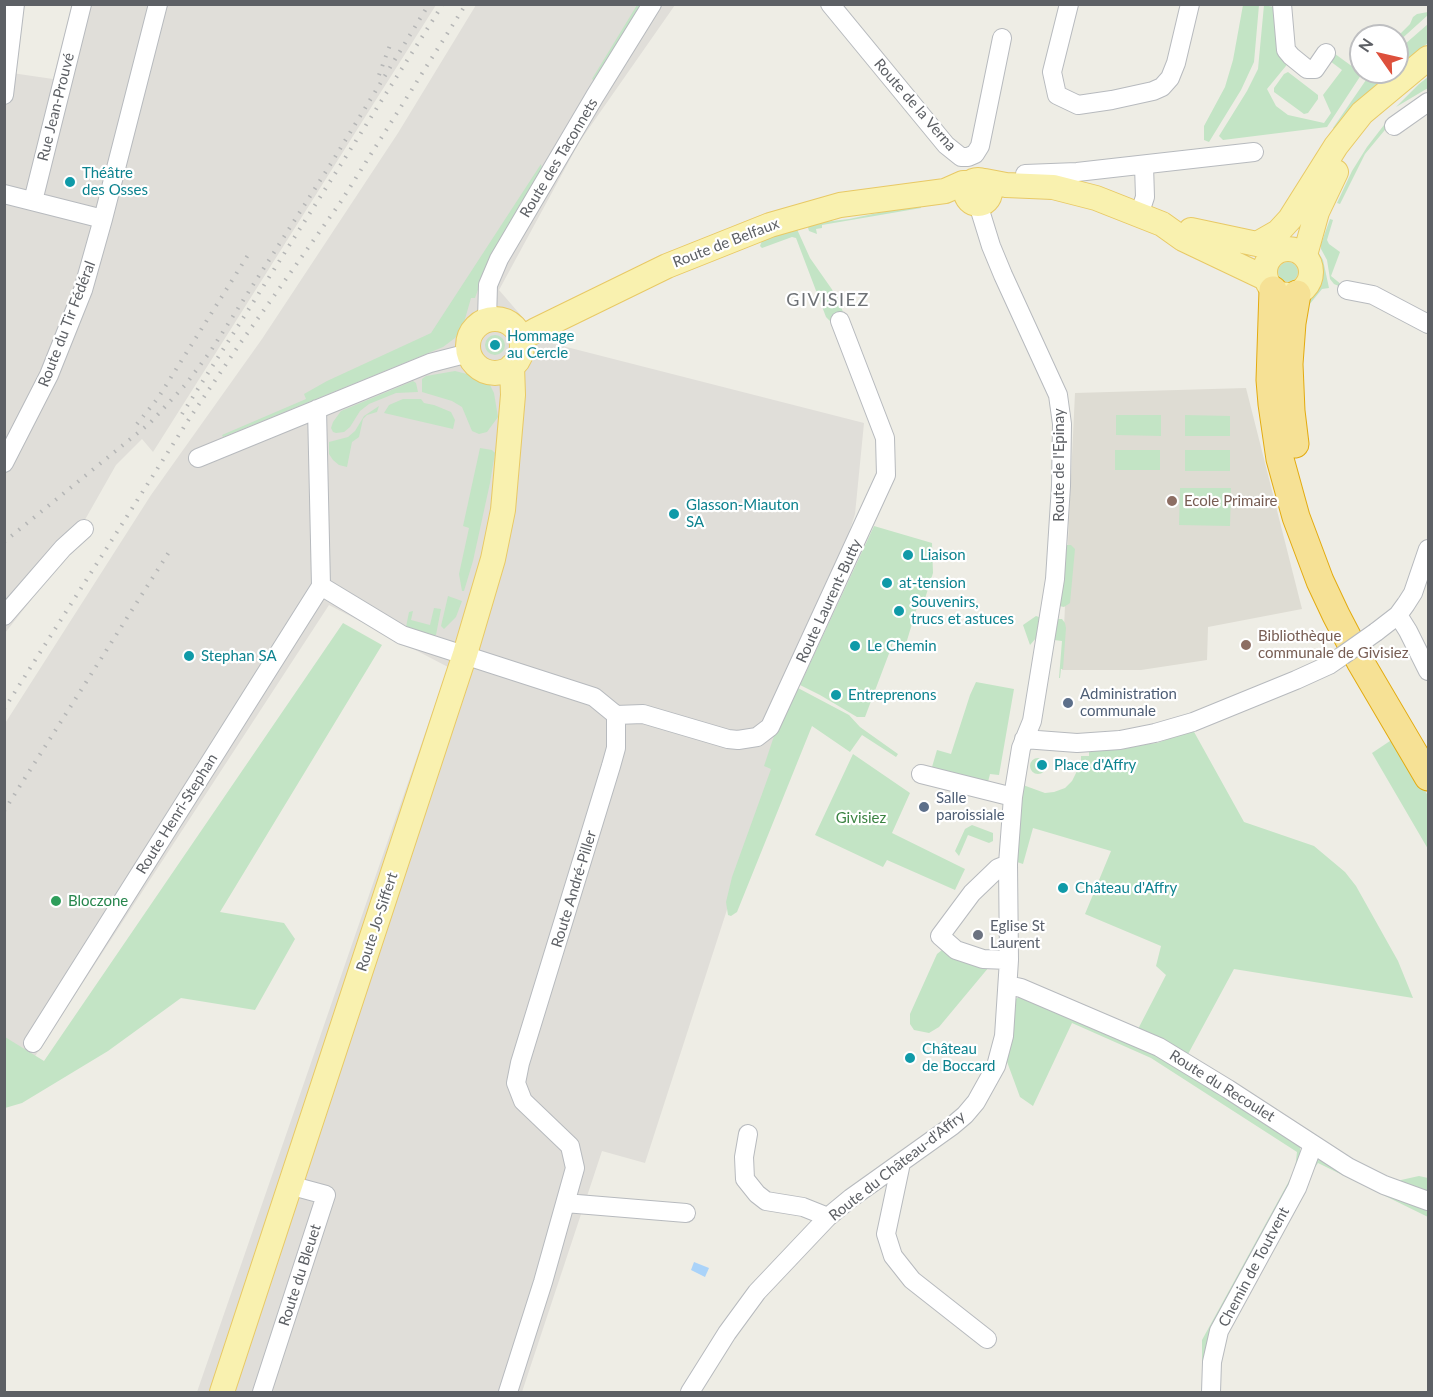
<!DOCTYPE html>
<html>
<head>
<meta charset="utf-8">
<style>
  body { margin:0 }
  #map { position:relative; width:1433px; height:1397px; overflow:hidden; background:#eeede5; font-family:Lato,sans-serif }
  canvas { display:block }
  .frame { position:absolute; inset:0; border:6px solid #5d6065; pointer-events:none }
  .north { position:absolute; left:1349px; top:24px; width:60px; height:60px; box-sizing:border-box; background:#fff; border:2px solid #bebfc1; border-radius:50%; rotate:304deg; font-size:16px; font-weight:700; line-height:24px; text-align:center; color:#5d6065 }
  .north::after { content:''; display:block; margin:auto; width:21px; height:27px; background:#dd503c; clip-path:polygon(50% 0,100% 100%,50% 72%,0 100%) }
</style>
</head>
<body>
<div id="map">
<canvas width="1433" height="1397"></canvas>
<div class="frame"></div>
<div class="north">N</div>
</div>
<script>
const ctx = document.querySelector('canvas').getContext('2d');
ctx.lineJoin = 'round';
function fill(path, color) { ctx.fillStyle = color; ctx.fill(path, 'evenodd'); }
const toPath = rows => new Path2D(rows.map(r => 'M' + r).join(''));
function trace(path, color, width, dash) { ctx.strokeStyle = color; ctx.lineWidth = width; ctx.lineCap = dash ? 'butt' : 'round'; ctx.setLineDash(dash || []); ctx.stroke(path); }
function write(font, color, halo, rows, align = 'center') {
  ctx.font = font + ' Lato,sans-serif'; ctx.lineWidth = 4.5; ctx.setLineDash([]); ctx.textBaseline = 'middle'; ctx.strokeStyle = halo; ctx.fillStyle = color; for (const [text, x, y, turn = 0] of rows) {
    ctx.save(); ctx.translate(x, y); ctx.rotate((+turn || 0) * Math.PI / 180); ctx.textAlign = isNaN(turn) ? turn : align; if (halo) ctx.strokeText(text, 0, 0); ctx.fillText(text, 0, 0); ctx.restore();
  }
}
const industrial = toPath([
  [72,5,436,5,153,452,142,439,116,465,61,562,5,633,5,72,53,79],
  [476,5,675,5,580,141,499,290,543,341,864,423,855,514,645,1163,602,1151,522,1392,197,1392,448,667,329,605,28,1067,5,1061,4,725,151,495,262,339,398,133]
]);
const education = toPath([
  [1246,388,1302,609,1208,627,1207,660,1141,670,1062,670,1075,393]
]);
const green = toPath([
  [637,5,642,5,596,82,592,79],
  [1243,5,1259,5,1254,62,1241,90,1209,142,1204,140,1204,126,1225,87,1233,60],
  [1264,5,1278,8,1290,61,1267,89,1276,106,1288,115,1324,123,1331,113,1323,95,1342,70,1326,58,1331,51,1353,67,1361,57,1361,72,1363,72,1327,127,1223,140,1219,136,1247,91,1258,69],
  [1428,12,1428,15,1397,43,1397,37,1410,24,1413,17,1417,14],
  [1428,24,1428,43,1397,67,1397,51],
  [1288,72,1318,95,1318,99,1308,113,1304,114,1274,92,1274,88,1284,74],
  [1374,72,1390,72,1364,96,1335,130,1333,128,1366,80],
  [1428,77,1428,88,1396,107,1419,84],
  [1428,93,1428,98,1389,125,1365,154,1340,204,1337,203,1352,171,1367,147,1384,125,1398,112],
  [541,164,542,169,490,256,475,298,471,298,463,326,455,338,443,347,223,437,222,435,306,399,304,394,327,381,431,333],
  [921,204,921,208,822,225,822,228,816,229,817,234,809,231,807,224,849,219],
  [1330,219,1333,220,1327,240,1329,244,1340,252,1331,276,1342,285,1341,287,1334,284,1330,279,1327,260,1321,249,1321,244],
  [796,227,810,258,838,298,844,315,833,324,826,317,796,238,792,237,762,248,760,246,763,238],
  [1317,250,1323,260,1329,288,1322,289,1309,305,1307,301,1316,292,1322,277,1322,268],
  '1278 272a10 10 0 1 1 20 0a10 10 0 1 1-20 0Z',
  '485 345a10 10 0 1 1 20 0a10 10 0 1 1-20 0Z',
  [455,371,475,376,489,383,494,393,498,417,487,432,479,434,472,431,462,407,452,401,422,392,422,379,426,376],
  [413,381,416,383,418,392,396,393,369,404,360,411,350,427,344,432,336,433,333,432,331,428,333,422,341,411],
  [403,399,421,399,424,403,434,405,451,412,455,420,453,429,384,413,389,405],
  [379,406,377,412,367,415,363,419,359,437,352,442,347,467,339,465,333,460,329,454,329,442,348,437,355,431,364,416],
  [1116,415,1161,415,1161,436,1116,435],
  [1185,415,1230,416,1230,436,1185,436],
  [480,448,492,450,495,453,490,483,473,561,464,591,462,591,459,574,469,528,463,526],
  [1115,450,1160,450,1160,470,1115,470],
  [1185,450,1230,450,1230,471,1185,471],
  [1180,488,1231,488,1230,526,1179,525],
  [874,526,932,543,933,573,923,605,918,604,905,647,893,643,865,717,857,717,820,695,800,685],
  [1064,545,1071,545,1075,549,1070,603,1064,607,1059,606],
  [448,596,462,601,456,617,444,629,441,626],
  [434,608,441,609,436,635,427,635,406,627,409,612,413,611,411,620,430,625],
  [1036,616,1039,617,1040,620,1037,637,1030,645,1023,625],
  [1056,619,1062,619,1065,623,1066,628,1063,669,1061,669,1060,678,1059,678,1062,641,1054,640],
  [343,623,382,645,220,912,284,923,295,939,255,1010,181,998,108,1051,22,1103,5,1108,5,1037,44,1061],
  [976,682,1014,689,999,775,990,774,988,782,932,767,937,750,951,754,970,695],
  [798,688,849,715,860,727,898,754,896,757,862,735,850,752,812,726,737,912,731,916,728,915,726,902,732,877,771,769,764,766,776,730,792,695,795,696],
  [1193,730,1244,822,1314,846,1345,872,1356,886,1398,961,1413,998,1234,969,1187,1056,1137,1031,1166,975,1156,966,1161,946,1085,914,1111,851,1033,828,1023,864,1014,861,1023,785,1045,793,1054,792,1065,788,1072,781,1077,771,1081,770,1081,756,1089,756,1089,750,1157,743],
  [1396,737,1428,796,1428,849,1372,753],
  [853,754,910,793,892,833,965,869,955,890,887,860,883,867,815,835],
  '1030 766a8 8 0 1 1 16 0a8 8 0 1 1-16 0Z',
  [972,825,993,833,993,841,989,843,968,835,959,856,955,851,965,829],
  [942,950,989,967,939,1027,929,1033,914,1030,910,1024,910,1014,937,954],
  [1020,996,1140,1044,1296,1141,1300,1147,1302,1166,1216,1329,1207,1392,1202,1392,1202,1340,1295,1170,1297,1152,1151,1058,1072,1023,1033,1106,1020,1097,1006,1059,1013,1033,1016,999],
  [1315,1157,1428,1206,1428,1217,1318,1163,1299,1190],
  [1419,1176,1428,1178,1428,1193,1392,1182]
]);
const water = toPath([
  [694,1262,709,1268,705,1277,691,1270]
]);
const minor = toPath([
  [830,4,946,145,961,157,968,157,975,154,980,146,1002,38],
  [1069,4,1052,72,1057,95,1078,105,1112,100,1153,91,1162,87,1170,78,1176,63,1190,4],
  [1282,4,1286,50,1291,56,1307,69,1315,69,1326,53],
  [4,95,15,4],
  [1394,126,1428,102],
  [1025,174,1077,172,1254,152],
  [4,194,103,219],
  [33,201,82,4],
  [1139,215,1145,197,1144,165],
  [1347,290,1373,295,1428,324],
  [487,320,488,285,499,259,595,96,652,4],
  [317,409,321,586,402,635,594,697,616,715,616,748,611,766,520,1063,516,1083,523,1101,570,1146,575,1168,543,1282,508,1392],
  [198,458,430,363,469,353],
  [4,463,49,375,83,290,103,219,158,4],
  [1398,615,1408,631,1428,671],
  [4,616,63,548,84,529],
  [1376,632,1398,615,1406,604,1413,593,1428,549],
  [616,715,643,714,728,739,738,740,757,737,770,727,886,475,885,438,840,321],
  [1024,739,1077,743,1120,740,1155,733,1193,722,1296,680,1329,665,1342,656],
  [921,774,1013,797],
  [1008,864,998,868,972,893,940,936,956,950,983,959,1009,960],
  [1008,985,1021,988,1159,1047,1228,1089,1348,1167,1384,1185,1428,1201],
  [33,1043,321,586],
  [748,1134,744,1157,745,1179,757,1194,766,1201,803,1207,828,1217],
  [901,1163,886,1234,893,1256,912,1280,987,1339],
  [565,1203,686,1213],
  [262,1392,326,1195,289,1185],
  [690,1392,727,1333,757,1292,828,1217,851,1198,952,1126,965,1115,976,1102,996,1066,1004,1036,1009,960,1008,864,1013,797,1021,748,1032,721,1055,579,1061,486,1062,424,1058,395,1003,275,991,246,978,204],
  [1211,1392,1212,1362,1219,1331,1297,1188,1313,1145]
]);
const major = toPath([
  '966 192a12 12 0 1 1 24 0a12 12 0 1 1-24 0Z',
  [985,181,1006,185,1053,187,1096,198,1162,224,1183,239,1265,278],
  [1191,230,1271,247],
  [1257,244,1278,232,1290,219,1336,146,1362,113,1428,58],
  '1265 272a23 23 0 1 1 46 0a23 23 0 1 1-46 0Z',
  [1305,255,1317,212,1336,172],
  '468 346a27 27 0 1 1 54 0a27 27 0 1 1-54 0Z',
  [521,339,536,330,667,266,770,225,840,205,945,191,963,183,969,183],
  [222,1392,465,654,493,559,503,510,513,395,512,366]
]);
const highway = toPath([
  [1273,290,1270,380,1272,404,1280,459,1296,517,1320,581,1336,615,1361,663,1428,777],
  [1295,444,1291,411,1289,364,1292,323,1297,294]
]);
const rail = toPath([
  [379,75,390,45],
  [182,414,443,4],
  [137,424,158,398,248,255],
  [4,542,150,423,186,384,210,352,332,162,429,4],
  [4,709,191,416,239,345,340,203,466,4],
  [4,811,169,552]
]);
const minorBridge = toPath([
  [1342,656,1376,632]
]);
const markers = [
  [70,182,6,"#0f9aa8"],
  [495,345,6,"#0f9aa8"],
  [1172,501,6,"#8d6e63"],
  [674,514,6,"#0f9aa8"],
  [908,555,6,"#0f9aa8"],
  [887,583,6,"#0f9aa8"],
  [899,611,6,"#0f9aa8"],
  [1246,645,6,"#8d6e63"],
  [855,646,6,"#0f9aa8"],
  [189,656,6,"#0f9aa8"],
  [836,695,6,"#0f9aa8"],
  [1068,703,6,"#5c6f8a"],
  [1042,765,6,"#0f9aa8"],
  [924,807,6,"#5c6f8a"],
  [1063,888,6,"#0f9aa8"],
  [56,901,6,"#2e9e5b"],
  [978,935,6,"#6b7280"],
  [910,1058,6,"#0f9aa8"]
];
const streetNames = [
  ["Route de la Verna",915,105,49],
  ["Rue Jean-Prouvé",56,107,-76],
  ["Route des Taconnets",559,158,-59],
  ["Route de Belfaux",726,243,-21],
  ["Route du Tir Fédéral",67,324,-69],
  ["Route de l'Epinay",1059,465,-90],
  ["Route Laurent-Butty",829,601,-65],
  ["Route Henri-Stephan",177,814,-58],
  ["Route André-Piller",574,889,-73],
  ["Route Jo-Siffert",377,922,-72],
  ["Route du Recoulet",1222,1086,32],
  ["Route du Château-d'Affry",897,1166,-38],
  ["Chemin de Toutvent",1254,1267,-62],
  ["Route du Bleuet",300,1275,-72]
];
const cultureNames = [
  ["Théâtre",82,173],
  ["des Osses",82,190],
  ["Hommage",507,336],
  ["au Cercle",507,353],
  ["Glasson-Miauton",686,505],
  ["SA",686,522],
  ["Liaison",920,555],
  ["at-tension",899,583],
  ["Souvenirs,",911,602],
  ["trucs et astuces",911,619],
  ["Le Chemin",867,646],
  ["Stephan SA",201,656],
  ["Entreprenons",848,695],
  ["Place d'Affry",1054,765],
  ["Château d'Affry",1075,888],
  ["Château",922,1049],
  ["de Boccard",922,1066]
];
const educationNames = [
  ["Ecole Primaire",1184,501],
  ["Bibliothèque",1258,636],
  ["communale de Givisiez",1258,653]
];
const serviceNames = [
  ["Administration",1080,694],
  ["communale",1080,711],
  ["Salle",936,798],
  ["paroissiale",936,815]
];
const parkNames = [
  ["Givisiez",861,818]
];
const leisureNames = [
  ["Bloczone",68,901]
];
const worshipNames = [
  ["Eglise St",990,926],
  ["Laurent",990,943]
];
const quarterNames = [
  ["GIVISIEZ",828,300]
];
fill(industrial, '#e0ded9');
fill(education, '#dedcd3');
fill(green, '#c3e4c5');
fill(water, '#aad3f9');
trace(minor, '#b7babe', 20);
trace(major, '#e8c965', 26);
trace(highway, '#e3ab10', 29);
trace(minor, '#fff', 18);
trace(major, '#f9f1af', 24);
trace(highway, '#f6e195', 27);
trace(rail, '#b5b6b6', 4, [1.5, 8]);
trace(minorBridge, '#b7babe', 20, []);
trace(minorBridge, '#fff', 18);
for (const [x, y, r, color] of markers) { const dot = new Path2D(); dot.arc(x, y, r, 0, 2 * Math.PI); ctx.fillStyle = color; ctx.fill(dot); trace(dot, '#fff', 2); }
write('15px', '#5d6065', '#fff', streetNames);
write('15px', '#0d838f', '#fff', cultureNames, 'left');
write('15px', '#785e54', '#fff', educationNames, 'left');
write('15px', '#4e5e75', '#fff', serviceNames, 'left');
write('15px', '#3c8443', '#fff', parkNames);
write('15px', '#27864d', '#fff', leisureNames, 'left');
write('15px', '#5b616d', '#fff', worshipNames, 'left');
ctx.letterSpacing = '1.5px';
write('18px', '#6e7276', '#fff', quarterNames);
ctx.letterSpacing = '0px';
</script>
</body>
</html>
